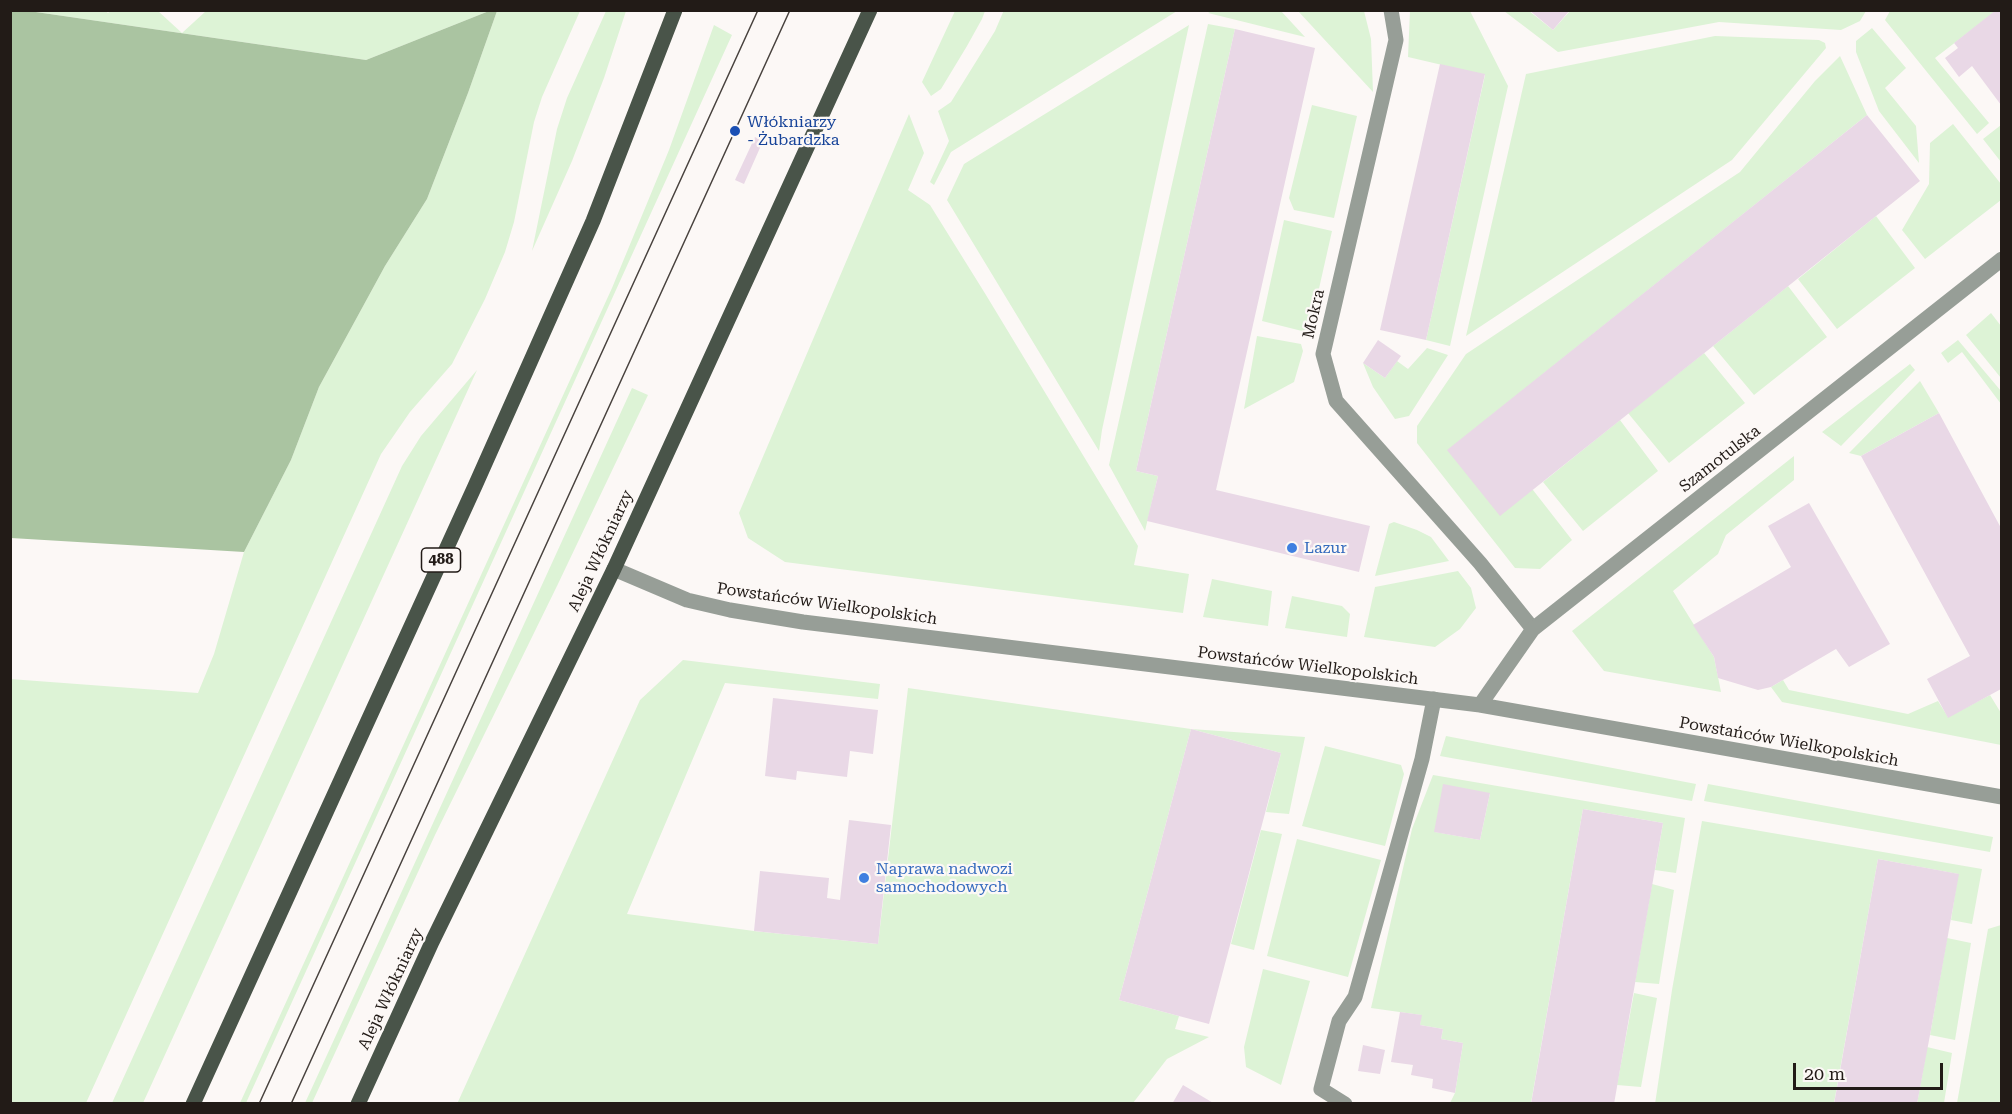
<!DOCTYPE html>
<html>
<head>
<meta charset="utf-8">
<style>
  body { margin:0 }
  #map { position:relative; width:2012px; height:1114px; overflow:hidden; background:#fcf8f6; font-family:"Roboto Serif",serif }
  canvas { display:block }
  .frame { position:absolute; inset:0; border:12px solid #221b17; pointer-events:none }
  .scale { position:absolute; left:1793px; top:1063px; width:150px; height:27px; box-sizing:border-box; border:3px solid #221b17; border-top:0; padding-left:8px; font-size:18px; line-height:21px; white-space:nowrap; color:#221b17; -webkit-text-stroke:4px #fcf8f6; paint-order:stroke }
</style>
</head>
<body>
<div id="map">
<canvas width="2012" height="1114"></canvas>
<div class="frame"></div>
<div class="scale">20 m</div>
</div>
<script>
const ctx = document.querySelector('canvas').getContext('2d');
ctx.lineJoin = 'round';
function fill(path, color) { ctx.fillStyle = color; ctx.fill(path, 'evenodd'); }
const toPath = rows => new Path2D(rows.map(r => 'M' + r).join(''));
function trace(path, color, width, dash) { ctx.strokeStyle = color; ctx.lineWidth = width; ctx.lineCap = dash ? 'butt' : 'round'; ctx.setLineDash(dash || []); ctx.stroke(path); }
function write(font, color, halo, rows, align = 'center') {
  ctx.font = font + ' "Roboto Serif",serif'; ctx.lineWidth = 4.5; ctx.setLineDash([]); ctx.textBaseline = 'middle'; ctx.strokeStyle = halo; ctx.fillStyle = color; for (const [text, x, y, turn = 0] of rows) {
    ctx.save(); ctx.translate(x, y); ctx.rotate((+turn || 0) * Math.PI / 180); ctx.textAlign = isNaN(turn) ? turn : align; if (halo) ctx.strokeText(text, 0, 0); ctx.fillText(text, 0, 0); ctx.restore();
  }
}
const green = toPath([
  [105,10,108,13,110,11,158,11,182,33,206,11,489,11,366,60,29,11],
  [1004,10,1177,11,951,152,934,185,930,182,949,141,938,111,951,102,995,31],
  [497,11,580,11,542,97,534,122,514,222,505,252,485,299,452,364,410,412,381,454,86,1103,11,1103,10,679,198,693,214,654,244,552,291,460,319,387,385,266,427,199,468,93],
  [606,11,626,11,604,78,572,161,532,251,557,129,567,98],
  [955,11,985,11,982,19,967,46,941,89,931,96,922,82],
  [1212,11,1281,11,1305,37,1208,13],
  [1298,11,1364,11,1371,39,1373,92],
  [1410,11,1470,11,1508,86,1450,346,1426,340,1485,75,1408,57],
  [1504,11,1529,11,1553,30,1570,11,1866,11,1860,21,1841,30,1719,22,1558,52],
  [1890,11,1996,11,1935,58,1989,123,1977,134,1885,20],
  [1208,24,1235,29,1136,471,1158,476,1145,531,1109,465],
  [714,25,732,35,246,1103,240,1103,612,288,669,150],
  [1189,25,1102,430,1099,451,947,200,964,164],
  [1872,28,1906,68,1885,88,1916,126,1919,163,1879,111,1856,52,1856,41],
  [1715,36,1819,40,1825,43,1826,48,1732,160,1466,336,1526,74],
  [1840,56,1867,115,1448,450,1533,490,1572,540,1540,569,1515,568,1417,443,1417,426,1466,354,1740,172,1815,81],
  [1312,105,1357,116,1334,218,1294,210,1289,198],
  [909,114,924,153,908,190,930,205,986,295,1138,546,1134,565,1189,574,1183,613,785,562,748,538,739,513],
  [1953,124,2001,184,2001,200,1925,259,1902,230,1929,184,1930,143],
  [2001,125,2001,162,1983,139],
  [1876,216,1915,268,1837,329,1798,279],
  [1284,220,1332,231,1311,324,1306,332,1262,321],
  [1788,286,1827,337,1754,395,1713,346],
  [1991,313,2001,326,2001,378,1966,335],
  [1257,336,1301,344,1303,351,1294,382,1244,409],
  [1958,340,2001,391,2001,404,1962,352,1948,363,1941,353],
  [1427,348,1448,355,1409,416,1395,419,1373,387,1363,363,1385,378,1397,361,1408,369],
  [1704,353,1745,403,1669,463,1628,413],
  [1910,364,1915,370,1841,446,1822,432],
  [477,370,143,1103,112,1103,402,466,421,436],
  [1920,381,1939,413,1861,456,1849,453],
  [632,388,648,395,557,586,435,835,312,1103,305,1103],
  [1620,420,1658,471,1583,531,1543,482],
  [1794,456,1794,480,1726,535,1718,554,1673,591,1714,657,1721,692,1604,671,1572,631],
  [1394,522,1417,530,1431,537,1449,561,1375,576,1389,524],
  [1458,571,1471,588,1476,608,1460,629,1435,647,1364,637,1375,587],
  [1212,579,1272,591,1268,626,1203,617],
  [1292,596,1342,606,1350,614,1347,637,1285,628],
  [683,660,880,684,878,699,725,683,627,914,754,931,878,944,908,688,1191,729,1305,737,1289,814,1266,812,1281,753,1191,729,1119,1000,1179,1016,1175,1029,1209,1037,1167,1059,1133,1103,457,1104,640,700],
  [1783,680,1789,690,1908,714,1938,701,1948,717,1990,695,2001,713,2001,745,1782,702,1771,687],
  [1446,736,1696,784,1692,801,1440,756],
  [1325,746,1401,765,1404,774,1385,846,1302,826],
  [1433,775,1685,818,1676,873,1655,870,1663,823,1583,809,1531,1103,1450,1103,1455,1093,1463,1043,1441,1039,1443,1029,1420,1025,1421,1015,1371,1008,1412,829],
  [1490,793,1480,840,1435,832],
  [1708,784,1993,837,1990,852,1704,801],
  [1702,821,1982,869,1972,924,1951,920,1958,874,1878,859,1834,1103,1655,1104,1672,990],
  [1261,830,1282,834,1254,950,1231,944],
  [1297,839,1381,860,1348,977,1267,956],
  [1652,884,1674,890,1659,984,1635,982],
  [2001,925,2001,1103,1957,1103,1988,929],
  [1947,938,1971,943,1955,1040,1930,1035],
  [1263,969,1310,981,1281,1085,1246,1067,1244,1047],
  [1634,993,1657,998,1641,1087,1617,1085],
  [1927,1047,1952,1053,1944,1103,1917,1104]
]);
const forest = toPath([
  [10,11,29,11,366,60,489,11,497,11,468,93,427,199,385,266,319,387,291,460,244,552,11,538]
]);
const building = toPath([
  [1529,10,1570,10,1553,30],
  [1996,10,2001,10,2001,105,1972,66,1959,77,1945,58,1958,48,1954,43],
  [1235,29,1315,48,1216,490,1370,526,1359,572,1147,521,1158,476,1136,471],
  [1440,64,1485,74,1426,340,1380,330],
  [1867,115,1920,181,1500,516,1447,450],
  [755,137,763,141,744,184,735,180],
  [1378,340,1401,356,1385,378,1363,363],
  [1939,413,2001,528,2001,689,1948,718,1927,679,1970,656,1861,456],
  [1809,503,1890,644,1849,667,1836,649,1771,687,1758,690,1718,678,1714,657,1693,625,1791,567,1768,526],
  [773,698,878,710,873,754,850,751,847,777,797,771,796,780,765,776],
  [1191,729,1281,753,1209,1024,1119,1000],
  [1443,784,1490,793,1480,840,1434,832],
  [1583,809,1663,823,1614,1104,1531,1104],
  [849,820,891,825,878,944,754,931,760,871,829,878,827,898,840,900],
  [1878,859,1959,874,1930,1035,1917,1104,1834,1104],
  [1400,1012,1422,1015,1420,1025,1443,1029,1441,1039,1463,1043,1455,1093,1432,1088,1433,1079,1411,1075,1413,1065,1391,1062],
  [1363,1045,1385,1050,1380,1074,1358,1071],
  [1183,1085,1215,1104,1172,1104]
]);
const lane = toPath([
  [1391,10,1396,40,1323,354,1336,401,1480,563,1533,629],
  [1345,1104,1321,1089,1339,1021,1355,997,1422,759,1434,699]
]);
const street = toPath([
  [614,569,687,600,730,610,803,622,1480,705,2002,797],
  [1480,705,1533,629,2002,259]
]);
const primary = toPath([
  [193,1104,475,486,593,221,675,10],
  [358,1104,432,942,614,569,870,10]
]);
const tram = toPath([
  [259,1104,758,10],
  [291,1104,790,10]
]);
const markers = [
  [735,131,6,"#1a4fb4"],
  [1292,548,6,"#3f7fe0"],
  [864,878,6,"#3f7fe0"]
];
const shields = [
  [441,560,39]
];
const shieldNames = [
  ["488",441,560]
];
const transitNames = [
  ["Włókniarzy",747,122],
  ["- Żubardzka",747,140]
];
const streetNames = [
  ["Mokra",1314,314,-77],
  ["Szamotulska",1720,459,-38],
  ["Aleja Włókniarzy",601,551,-65],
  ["Powstańców Wielkopolskich",827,604,8],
  ["Powstańców Wielkopolskich",1308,666,7],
  ["Powstańców Wielkopolskich",1789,742,10],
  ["Aleja Włókniarzy",391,989,-65]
];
const shopNames = [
  ["Lazur",1304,548],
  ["Naprawa nadwozi",876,869],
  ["samochodowych",876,887]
];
fill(green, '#ddf3d6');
fill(forest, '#aac4a1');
fill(building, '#e9d8e6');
trace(lane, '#979e97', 15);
trace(street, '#979e97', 15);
trace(primary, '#495449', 15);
trace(tram, '#48423e', 1.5);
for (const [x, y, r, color] of markers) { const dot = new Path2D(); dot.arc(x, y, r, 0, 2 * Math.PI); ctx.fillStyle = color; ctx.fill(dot); trace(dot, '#fcf8f6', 2); }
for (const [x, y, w] of shields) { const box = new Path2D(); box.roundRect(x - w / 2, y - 12, w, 24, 4.5); ctx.fillStyle = '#fcf8f6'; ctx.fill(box); trace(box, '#221b17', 1.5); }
write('bold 15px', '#221b17', null, shieldNames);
write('16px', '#164399', '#fcf8f6', transitNames, 'left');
write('16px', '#221b17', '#fcf8f6', streetNames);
write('16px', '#366cbe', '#fcf8f6', shopNames, 'left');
</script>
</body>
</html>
